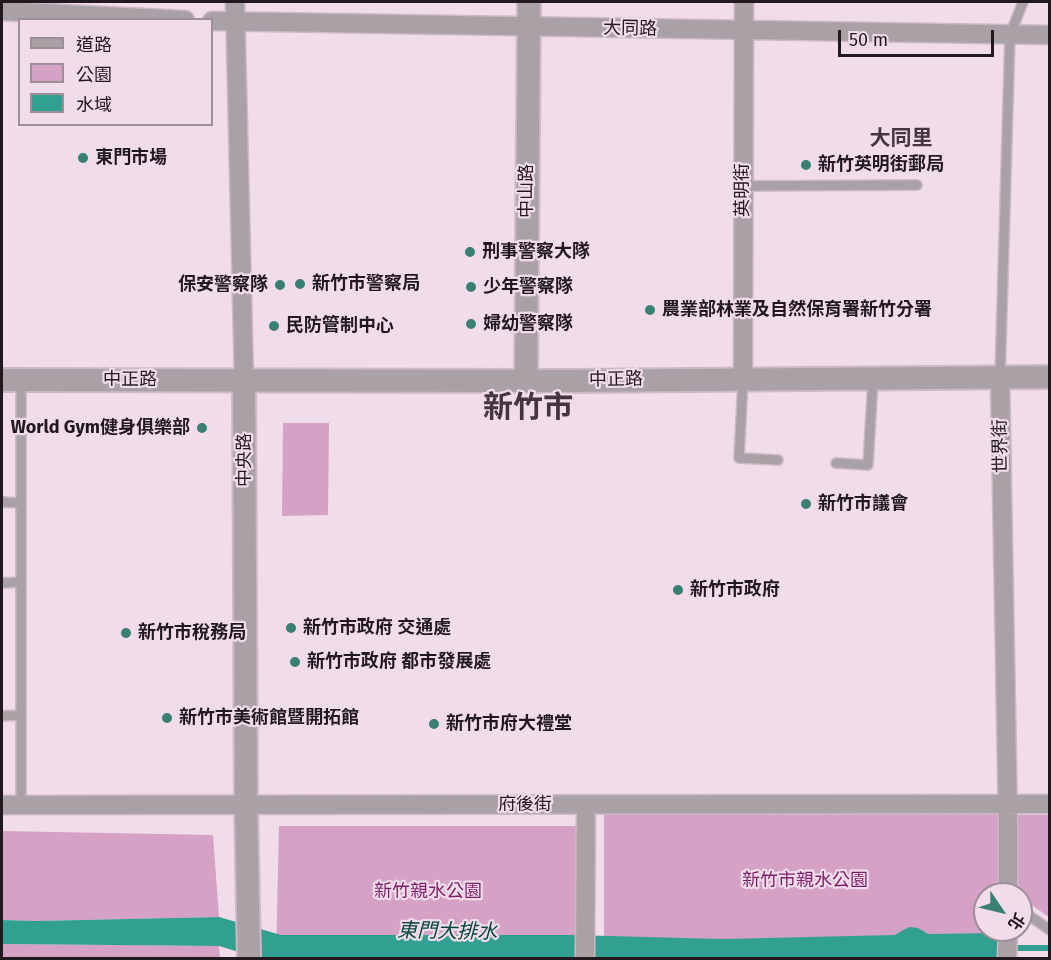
<!DOCTYPE html>
<html>
<head>
<meta charset="utf-8">
<style>
  body { margin:0 }
  #map { position:relative; width:1051px; height:960px; overflow:hidden; background:#f1dcea; font-family:"Fira Sans","Noto Sans TC",sans-serif }
  canvas { display:block }
  .frame { position:absolute; inset:0; border:3px solid #21191e; pointer-events:none }
  .legend { position:absolute; left:18px; top:18px; width:195px; height:108px; box-sizing:border-box; background:#f1dcea; border:2px solid #9e8e98; margin:0; padding:8px 10px; list-style:none; font-size:18px; color:#21191e }
  .legend li { display:flex; align-items:center; gap:12px; height:30px }
  .legend b { width:30px; border:2px solid #9e8e98 }
  .north { position:absolute; left:973px; top:882px; width:60px; height:60px; box-sizing:border-box; background:#f1dcea; border:2px solid #9e8e98; border-radius:50%; rotate:125deg; font-size:16px; font-weight:700; line-height:24px; text-align:center; color:#21191e }
  .north::after { content:''; display:block; margin:auto; width:21px; height:27px; background:#3a7f74; clip-path:polygon(50% 0,100% 100%,50% 72%,0 100%) }
  .scale { position:absolute; left:838px; top:30px; width:156px; height:27px; box-sizing:border-box; border:3px solid #21191e; border-top:0; padding-left:8px; font-size:18px; line-height:21px; white-space:nowrap; color:#21191e; -webkit-text-stroke:4px #f1dcea; paint-order:stroke }
</style>
</head>
<body>
<div id="map">
<canvas width="1051" height="960"></canvas>
<div class="frame"></div>
<ul class="legend">
<li><b style="height:8px;background:#aaa1a7"></b>道路</li>
<li><b style="height:16px;background:#d5a1c5"></b>公園</li>
<li><b style="height:16px;background:#32a091"></b>水域</li>
</ul>
<div class="north">北</div>
<div class="scale">50 m</div>
</div>
<script>
const ctx = document.querySelector('canvas').getContext('2d');
ctx.lineJoin = 'round';
function fill(path, color) { ctx.fillStyle = color; ctx.fill(path, 'evenodd'); }
const toPath = rows => new Path2D(rows.map(r => 'M' + r).join(''));
function trace(path, color, width, dash) { ctx.strokeStyle = color; ctx.lineWidth = width; ctx.lineCap = dash ? 'butt' : 'round'; ctx.setLineDash(dash || []); ctx.stroke(path); }
function write(font, color, halo, rows, align = 'center') {
  ctx.font = font + ' "Fira Sans","Noto Sans TC",sans-serif'; ctx.lineWidth = 4.5; ctx.setLineDash([]); ctx.textBaseline = 'middle'; ctx.strokeStyle = halo; ctx.fillStyle = color; for (const [text, x, y, turn = 0] of rows) {
    ctx.save(); ctx.translate(x, y); ctx.rotate((+turn || 0) * Math.PI / 180); ctx.textAlign = isNaN(turn) ? turn : align; if (halo) ctx.strokeText(text, 0, 0); ctx.fillText(text, 0, 0); ctx.restore();
  }
}
const green = toPath([
  [283,423,329,423,328,515,282,516],
  [1007,804,1007,894,985,894,985,930,1007,930,1007,958,604,958,604,805],
  [1015,815,1049,815,1049,917,1021,898,1021,894,1015,894],
  [279,826,577,826,581,958,276,958],
  [2,831,213,835,219,917,35,921,2,920],
  [2,944,219,946,220,958,2,958]
]);
const water = toPath([
  [219,917,281,935,572,935,722,939,895,935,903,930,910,927,918,928,928,934,998,933,999,958,259,958,219,946,2,944,2,920,35,921]
]);
const stream = toPath([
  [1008,948,1050,948]
]);
const service = toPath([
  [743,186,917,185],
  [1000,377,1010,35,1023,2],
  [21,380,21,805],
  [743,381,739,458,778,460],
  [836,463,868,465,873,379],
  [2,502,21,503],
  [2,583,21,582],
  [2,716,21,715],
  [1021,910,1050,930]
]);
const minor = toPath([
  [235,2,244,380],
  [2,11,185,20],
  [212,21,1050,35],
  [1000,377,1008,825,1008,894],
  [743,379,744,2],
  [2,805,1050,804],
  [585,958,586,805],
  [1007,958,1008,930]
]);
const tertiary = toPath([
  [2,380,571,381,1050,377],
  [244,380,246,806,249,958],
  [526,380,529,2]
]);
const markers = [
  [83,158,6,"#3a7f74"],
  [806,165,6,"#3a7f74"],
  [470,252,6,"#3a7f74"],
  [300,284,6,"#3a7f74"],
  [280,285,6,"#3a7f74"],
  [471,287,6,"#3a7f74"],
  [650,310,6,"#3a7f74"],
  [471,324,6,"#3a7f74"],
  [274,326,6,"#3a7f74"],
  [202,428,6,"#3a7f74"],
  [806,504,6,"#3a7f74"],
  [678,590,6,"#3a7f74"],
  [291,628,6,"#3a7f74"],
  [126,633,6,"#3a7f74"],
  [295,662,6,"#3a7f74"],
  [167,718,6,"#3a7f74"],
  [434,724,6,"#3a7f74"]
];
const streetNames = [
  ["大同路",630,29,1],
  ["英明街",743,190,-90],
  ["中山路",527,191,-90],
  ["中正路",130,380],
  ["中正路",616,380,-1],
  ["世界街",1001,446,-91],
  ["中央路",245,460,-90],
  ["府後街",525,805]
];
const poiNames = [
  ["東門市場",95,158],
  ["新竹英明街郵局",818,165],
  ["刑事警察大隊",482,252],
  ["新竹市警察局",312,284],
  ["保安警察隊",268,285,"right"],
  ["少年警察隊",483,287],
  ["農業部林業及自然保育署新竹分署",662,310],
  ["婦幼警察隊",483,324],
  ["民防管制中心",286,326],
  ["World Gym健身俱樂部",190,428,"right"],
  ["新竹市議會",818,504],
  ["新竹市政府",690,590],
  ["新竹市政府 交通處",303,628],
  ["新竹市稅務局",138,633],
  ["新竹市政府 都市發展處",307,662],
  ["新竹市美術館暨開拓館",179,718],
  ["新竹市府大禮堂",446,724]
];
const parkNames = [
  ["新竹市親水公園",805,881],
  ["新竹親水公園",428,892]
];
const waterNames = [
  ["東門大排水",447,932,1]
];
const quarterNames = [
  ["大同里",901,139]
];
const townNames = [
  ["新竹市",528,409]
];
fill(green, '#d5a1c5');
fill(water, '#32a091');
trace(stream, '#32a091', 6);
trace(service, '#ccb9c5', 12);
trace(minor, '#ccb9c5', 21);
trace(tertiary, '#ccb9c5', 26);
trace(service, '#aaa1a7', 9);
trace(minor, '#aaa1a7', 18);
trace(tertiary, '#aaa1a7', 22);
for (const [x, y, r, color] of markers) { const dot = new Path2D(); dot.arc(x, y, r, 0, 2 * Math.PI); ctx.fillStyle = color; ctx.fill(dot); trace(dot, '#f1dcea', 2); }
write('18px', '#21191e', '#f1dcea', streetNames);
write('bold 18px', '#21191e', '#f1dcea', poiNames, 'left');
write('18px', '#7e1e6a', '#f1dcea', parkNames);
write('italic 20px', '#05473f', '#f1dcea', waterNames);
write('bold 21px', '#463541', '#f1dcea', quarterNames);
write('bold 30px', '#463541', '#f1dcea', townNames);
</script>
</body>
</html>
